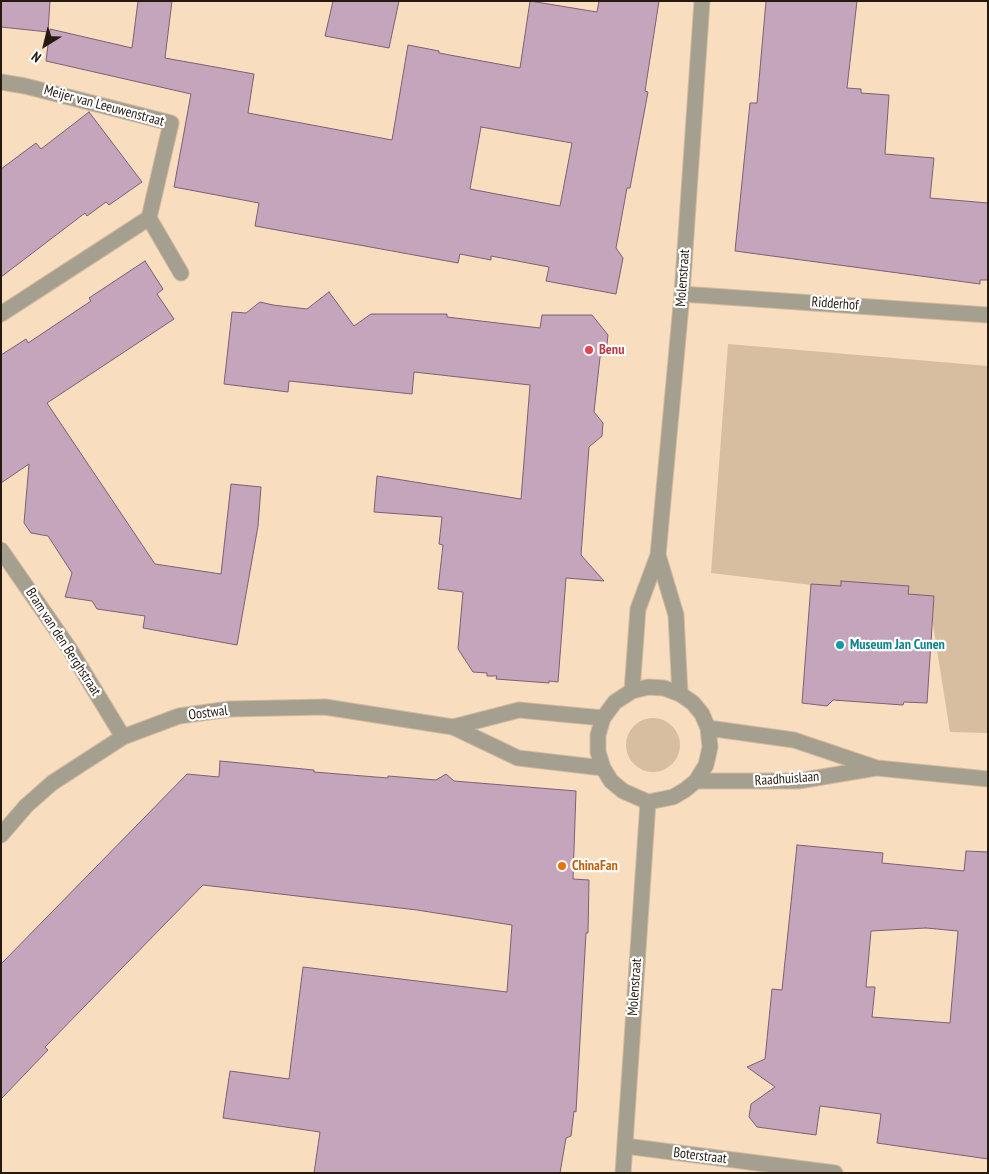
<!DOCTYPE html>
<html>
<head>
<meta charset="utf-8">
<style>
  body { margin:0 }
  #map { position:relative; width:989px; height:1174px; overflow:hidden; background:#f8ddbf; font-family:"PT Sans Narrow",sans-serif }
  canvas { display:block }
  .frame { position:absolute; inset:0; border:2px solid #241a0f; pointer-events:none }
  .north { position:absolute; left:20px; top:20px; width:50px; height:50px; -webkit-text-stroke:4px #fff; paint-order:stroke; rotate:216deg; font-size:14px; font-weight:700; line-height:20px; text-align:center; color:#241a0f }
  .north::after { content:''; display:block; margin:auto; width:18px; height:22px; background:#241a0f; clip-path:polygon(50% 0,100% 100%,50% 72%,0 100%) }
</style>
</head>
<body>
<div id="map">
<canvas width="989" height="1174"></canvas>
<div class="frame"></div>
<div class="north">N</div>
</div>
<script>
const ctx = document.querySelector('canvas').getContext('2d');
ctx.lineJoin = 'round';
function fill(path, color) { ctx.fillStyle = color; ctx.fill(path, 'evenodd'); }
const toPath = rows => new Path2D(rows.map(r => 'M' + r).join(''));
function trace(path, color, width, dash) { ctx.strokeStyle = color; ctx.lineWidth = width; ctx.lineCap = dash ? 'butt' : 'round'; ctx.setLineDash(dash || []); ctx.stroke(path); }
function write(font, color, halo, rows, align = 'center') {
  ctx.font = font + ' "PT Sans Narrow",sans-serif'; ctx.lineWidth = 4.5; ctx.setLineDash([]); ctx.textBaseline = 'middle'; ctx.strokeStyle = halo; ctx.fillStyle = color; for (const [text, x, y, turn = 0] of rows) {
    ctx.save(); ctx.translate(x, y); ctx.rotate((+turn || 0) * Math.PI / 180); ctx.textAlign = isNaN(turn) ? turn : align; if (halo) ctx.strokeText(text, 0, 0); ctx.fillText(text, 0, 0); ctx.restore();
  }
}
const green = toPath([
  [728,344,988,366,988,733,950,732,929,599,711,573],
  '626 745a27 27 0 1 1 54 0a27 27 0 1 1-54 0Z'
]);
const building = toPath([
  [1,1,50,1,48,32,1,27,1,1],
  [138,1,172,1,165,58,254,74,248,113,392,140,408,45,439,51,439,53,520,68,530,1,597,12,599,1,659,1,645,91,648,92,630,188,627,188,616,248,623,258,616,294,546,281,549,267,491,256,491,260,460,254,458,263,255,226,259,203,174,187,191,94,46,61,50,29,132,48,138,1],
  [481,127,572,143,560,206,470,189,481,127],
  [333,1,399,1,389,48,325,36,333,1],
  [766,1,857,1,847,88,861,89,861,93,889,95,885,154,934,158,930,198,988,203,988,280,980,280,980,284,735,251,750,103,757,103,766,1],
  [89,112,142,182,109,205,106,202,87,216,85,213,1,277,1,169,36,143,41,149,89,112],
  [145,261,163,289,157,294,174,319,47,403,155,564,221,574,231,484,261,487,258,526,237,645,143,628,145,616,97,609,92,601,65,597,72,573,48,536,31,533,24,523,29,464,1,483,1,355,26,339,28,343,91,301,89,298,145,261],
  [329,292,354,326,371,314,447,314,447,317,540,328,542,315,592,315,608,335,606,353,600,357,594,412,603,423,602,436,589,447,581,555,604,581,566,578,558,682,549,681,549,683,496,679,497,676,487,676,487,673,473,672,458,649,463,592,438,589,443,545,439,544,442,517,374,512,377,476,521,499,530,385,414,372,412,394,289,381,288,392,224,384,232,312,246,313,260,302,273,305,307,309,329,292],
  [841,581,909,586,908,594,934,596,927,703,904,702,903,705,833,700,827,706,802,703,811,584,841,586,841,581],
  [220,761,314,770,314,772,388,778,388,776,436,780,446,774,454,781,576,791,573,879,589,880,588,933,586,933,576,1112,574,1111,571,1136,566,1138,560,1173,314,1173,320,1132,223,1118,230,1071,289,1079,303,967,507,992,512,925,417,910,203,885,45,1047,48,1050,1,1099,1,964,187,774,219,777,220,761],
  [797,845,883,853,882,863,964,871,966,851,988,852,988,1159,877,1143,881,1114,820,1106,816,1135,757,1127,749,1117,751,1104,775,1087,747,1067,765,1059,772,989,782,990,797,845],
  [926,928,958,931,950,1023,872,1017,875,987,866,987,871,931,926,928]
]);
const minor = toPath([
  [1,82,25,86,171,123,149,218],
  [682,294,988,315],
  [1,314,149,218,181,273],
  [1,550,69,648,123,737],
  [625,1146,835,1173],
  [623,1173,648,802]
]);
const tertiary = toPath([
  [658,555,676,615,680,694],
  [648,687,664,688,680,694,693,703,702,714,708,728,710,747,706,765,696,781,685,790,673,797,648,802,623,791,611,781,603,768,598,752,598,735,603,718,615,702,632,691,648,687],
  [632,691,638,609,658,555,682,294,702,1],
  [453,727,519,710,603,718],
  [708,728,794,740,877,768,988,779],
  [696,781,798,781,876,768],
  [1,835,26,806,52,783,123,737,179,716,230,709,325,707,453,727,518,758,603,768]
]);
const markers = [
  [589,350,5,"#e0444e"],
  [840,645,5,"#0f9aa8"],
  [562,866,5,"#e8710a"]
];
const streetNames = [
  ["Meijer van Leeuwenstraat",104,106,15],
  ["Molenstraat",683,278,-86],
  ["Ridderhof",835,304,4],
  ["Bram van den Berghstraat",63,642,57],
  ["Oostwal",208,713,-7],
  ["Raadhuislaan",787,779,-4],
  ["Molenstraat",635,987,-86],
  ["Boterstraat",700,1156,7]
];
const healthNames = [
  ["Benu",599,350]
];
const cultureNames = [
  ["Museum Jan Cunen",850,645]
];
const foodNames = [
  ["ChinaFan",572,866]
];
fill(green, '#d7bea1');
fill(building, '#c4a5bc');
trace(building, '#7c5f75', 1);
trace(minor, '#d2ba9f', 17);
trace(tertiary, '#d2ba9f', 17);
trace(minor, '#a59f90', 15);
trace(tertiary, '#a59f90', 15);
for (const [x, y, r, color] of markers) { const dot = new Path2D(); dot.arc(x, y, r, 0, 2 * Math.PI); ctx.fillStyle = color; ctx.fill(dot); trace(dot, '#fff', 2); }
write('14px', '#241a0f', '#fff', streetNames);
write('bold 14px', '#be3a42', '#fff', healthNames, 'left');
write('bold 14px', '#0d838f', '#fff', cultureNames, 'left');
write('bold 14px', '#c56008', '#fff', foodNames, 'left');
</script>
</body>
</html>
